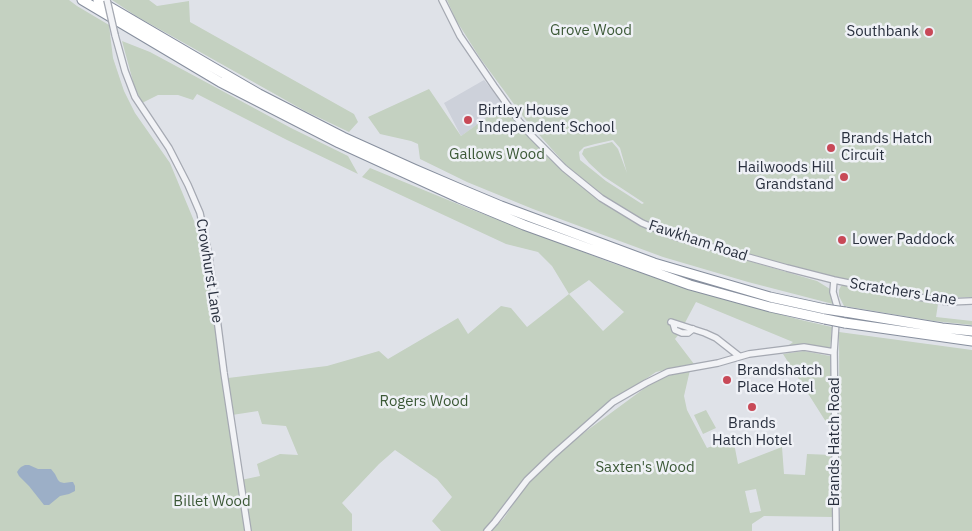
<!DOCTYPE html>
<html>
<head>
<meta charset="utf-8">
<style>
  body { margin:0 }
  canvas { display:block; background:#dfe2e8 }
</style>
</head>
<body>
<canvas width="972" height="531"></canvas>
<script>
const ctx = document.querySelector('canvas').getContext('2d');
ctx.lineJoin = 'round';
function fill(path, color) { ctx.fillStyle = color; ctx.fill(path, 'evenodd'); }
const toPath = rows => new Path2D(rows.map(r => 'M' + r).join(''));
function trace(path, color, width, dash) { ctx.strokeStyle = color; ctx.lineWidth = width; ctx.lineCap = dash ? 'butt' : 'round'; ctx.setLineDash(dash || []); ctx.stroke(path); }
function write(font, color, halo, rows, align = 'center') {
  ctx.font = font + ' "IBM Plex Sans",sans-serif'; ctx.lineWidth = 5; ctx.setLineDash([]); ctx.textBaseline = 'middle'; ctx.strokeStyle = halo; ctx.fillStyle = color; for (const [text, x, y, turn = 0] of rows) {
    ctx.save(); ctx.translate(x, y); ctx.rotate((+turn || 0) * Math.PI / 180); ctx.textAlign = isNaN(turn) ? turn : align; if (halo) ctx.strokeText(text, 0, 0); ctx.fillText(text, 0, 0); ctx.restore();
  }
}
const built = toPath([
  [484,80,504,105,461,136,444,103]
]);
const green = toPath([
  [0,0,69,0,77,6,109,25,113,58,124,91,135,113,170,163,204,245,221,371,248,531,0,531],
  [112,0,149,0,157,6,189,1,190,22,354,114,358,122,349,132,305,111,136,16],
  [447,0,972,0,972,297,944,298,869,286,738,253,682,235,646,222,605,197,567,166,525,119,480,58,456,20],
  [613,140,620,148,627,173,618,149,612,142,584,149,582,154,589,163,603,176,644,203,642,204,606,181,580,160,579,152,584,147,595,144],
  [122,41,150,52,291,128,348,156,358,174,287,140,197,94,193,100,178,95,158,95,142,103,134,85],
  [429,89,461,136,504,105,529,137,562,169,599,200,638,223,705,248,817,281,830,289,833,304,748,282,663,257,533,209,467,182,420,159,418,144,411,141,380,134,368,117],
  [370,168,470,209,612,263,698,292,801,320,832,327,830,349,789,345,793,342,696,302,679,334,675,339,694,364,656,372,604,407,552,453,483,531,441,531,432,521,452,497,437,479,395,450,379,464,342,503,352,514,352,531,251,531,241,480,260,476,257,464,280,454,298,455,286,426,262,424,258,411,232,415,228,378,327,366,379,351,388,359,458,318,468,334,501,306,511,308,527,327,569,294,552,266,538,252,506,244,362,177],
  [589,280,624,312,603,331,569,294],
  [845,284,881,293,938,304,936,317,972,321,972,325,934,321,844,306,839,296,839,290,841,286],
  [839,332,972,350,972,531,840,531],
  [804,351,830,356,833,433,783,354],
  [690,370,684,396,687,410,707,448,733,438,738,464,782,447,784,474,805,475,807,454,833,455,834,517,764,516,752,524,752,531,491,531,504,518,528,482,549,463,562,449,657,379],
  [756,489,761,511,750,513,745,491],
  [706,410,716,428,703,434,694,415]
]);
const water = toPath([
  [25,465,29,465,38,469,51,469,55,474,58,480,60,482,64,483,71,482,73,482,75,486,75,491,69,494,60,496,49,505,44,505,29,486,19,476,17,472,19,469,21,467]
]);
const minor = toPath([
  [442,0,460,36,494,86,519,121,531,135,564,168,601,198,642,223,676,237,787,268,834,280,907,295,948,302,972,301],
  [115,35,125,71,135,97,169,148,188,185,200,213,209,256,224,373,248,531],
  [834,280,833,292,837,306,834,352,836,531],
  [671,322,705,333,716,338,739,356],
  [673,323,675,330,682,333,688,333,693,329],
  [487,531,495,522,527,480,553,455,613,402,646,383,668,372,718,363,749,354,804,347,834,352]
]);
const highway = toPath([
  [82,0,220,82,339,143,459,198,524,225,690,285,770,307,825,319],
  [98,0,221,72,259,94,343,137,414,169,458,188,501,206,654,263,770,297,825,309],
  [845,312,942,328,972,331],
  [845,323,972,341]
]);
const minorBridge = toPath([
  [107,0,115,35]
]);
const highwayBridge = toPath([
  [825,309,845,312],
  [825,319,845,323]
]);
const markers = [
  [929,32,5,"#c84957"],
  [468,120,5,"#c84957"],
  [831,148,5,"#c84957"],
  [844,177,5,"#c84957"],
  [842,240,5,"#c84957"],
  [727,380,5,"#c84957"],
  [752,407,5,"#c84957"]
];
const parkNames = [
  ["Grove Wood",591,31],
  ["Gallows Wood",497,155],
  ["Rogers Wood",424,402],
  ["Saxten's Wood",645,468],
  ["Billet Wood",212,502]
];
const poiNames = [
  ["Southbank",919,32,"right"],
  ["Birtley House",478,111],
  ["Independent School",478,128],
  ["Brands Hatch",841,139],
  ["Circuit",841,156],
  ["Hailwoods Hill",834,168,"right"],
  ["Grandstand",834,185,"right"],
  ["Lower Paddock",852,240],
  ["Brandshatch",737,371],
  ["Place Hotel",737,388],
  ["Brands",752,424,"center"],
  ["Hatch Hotel",752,441,"center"]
];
const streetNames = [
  ["Fawkham Road",698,241,18],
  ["Crowhurst Lane",209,271,81],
  ["Scratchers Lane",903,292,9],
  ["Brands Hatch Road",835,442,-90]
];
fill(built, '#cdd1da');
fill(green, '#c4d1c1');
fill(water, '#9cafc7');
trace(minor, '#a5a9b2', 8);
trace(highway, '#878f9e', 11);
trace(minor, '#f2f3f6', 5.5);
trace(highway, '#fff', 9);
trace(minorBridge, '#a5a9b2', 8, []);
trace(highwayBridge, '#878f9e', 11, []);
trace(minorBridge, '#f2f3f6', 5.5);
trace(highwayBridge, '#fff', 9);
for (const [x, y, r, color] of markers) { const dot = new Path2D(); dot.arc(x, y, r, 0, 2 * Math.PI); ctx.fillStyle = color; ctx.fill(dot); trace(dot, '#eff1f6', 2); }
write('15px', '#3c5937', '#eff1f6', parkNames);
write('15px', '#29303e', '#eff1f6', poiNames, 'left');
write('15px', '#29303e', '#eff1f6', streetNames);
</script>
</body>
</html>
